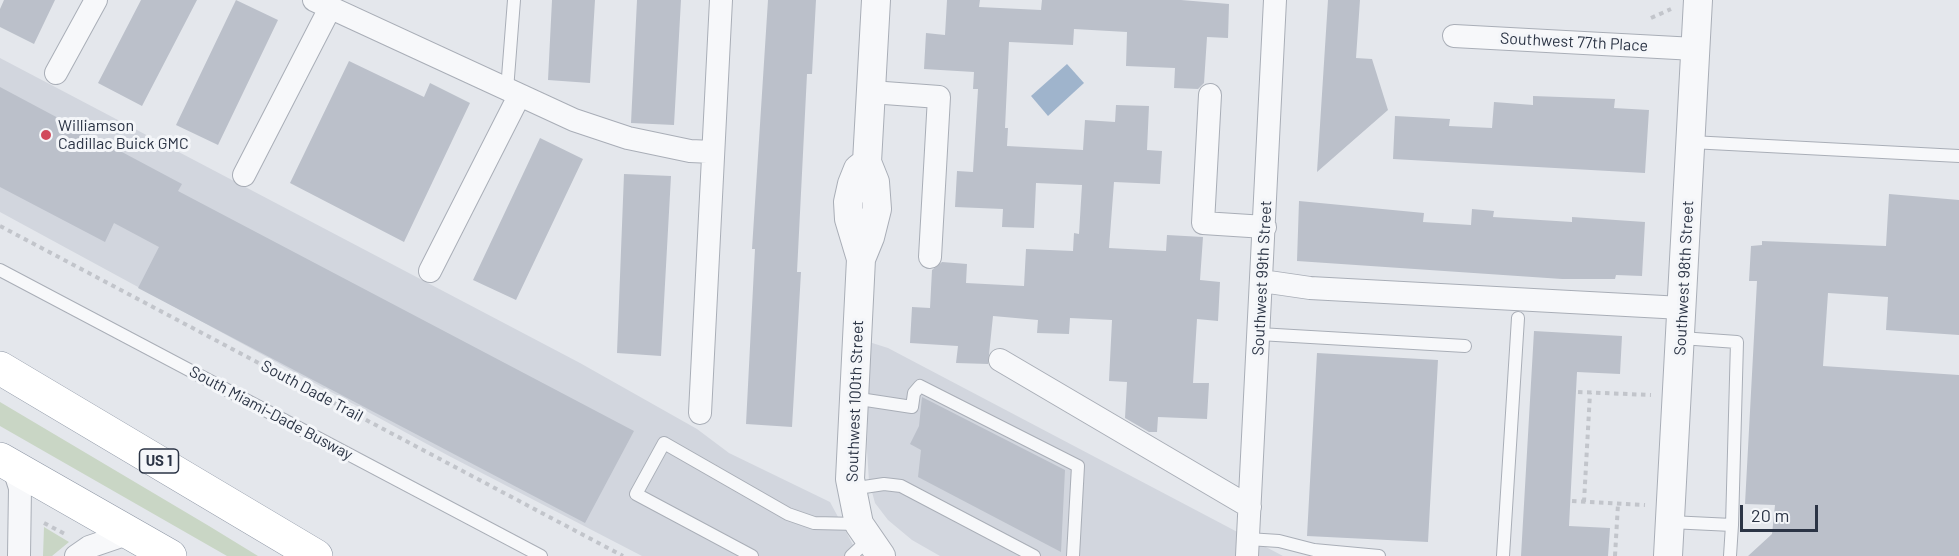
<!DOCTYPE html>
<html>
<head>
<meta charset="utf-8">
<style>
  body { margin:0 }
  #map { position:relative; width:1959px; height:556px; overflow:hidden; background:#e4e7ec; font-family:Barlow,sans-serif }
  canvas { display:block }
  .scale { position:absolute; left:1740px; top:505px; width:78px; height:27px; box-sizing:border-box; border:3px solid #2b3445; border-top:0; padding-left:8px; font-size:18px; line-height:21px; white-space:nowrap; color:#2b3445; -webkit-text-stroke:4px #f4f6f9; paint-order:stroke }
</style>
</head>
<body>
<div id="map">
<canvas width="1959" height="556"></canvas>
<div class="scale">20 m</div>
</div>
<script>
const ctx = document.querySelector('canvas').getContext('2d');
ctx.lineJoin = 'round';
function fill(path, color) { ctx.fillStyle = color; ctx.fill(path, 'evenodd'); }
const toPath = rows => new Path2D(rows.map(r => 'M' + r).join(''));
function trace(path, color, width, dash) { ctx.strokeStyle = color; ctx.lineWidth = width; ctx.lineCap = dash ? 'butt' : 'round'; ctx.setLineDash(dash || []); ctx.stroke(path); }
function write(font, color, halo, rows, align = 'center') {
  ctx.font = font + ' Barlow,sans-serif'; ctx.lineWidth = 6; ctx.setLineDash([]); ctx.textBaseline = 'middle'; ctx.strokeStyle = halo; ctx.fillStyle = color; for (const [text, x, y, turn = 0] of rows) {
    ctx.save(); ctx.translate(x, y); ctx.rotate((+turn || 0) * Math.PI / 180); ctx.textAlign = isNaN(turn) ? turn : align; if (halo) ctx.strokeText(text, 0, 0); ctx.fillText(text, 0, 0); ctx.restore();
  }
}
const built = toPath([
  [0,58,580,363,697,429,729,453,830,502,859,556,642,556,449,456,0,212],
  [869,342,888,348,1283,556,940,556,912,540,888,520,875,503,869,481,867,451]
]);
const green = toPath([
  [0,402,209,526,258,556,227,556,0,426],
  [44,527,69,542,52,556,43,556]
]);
const water = toPath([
  [1067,64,1084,83,1048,116,1031,96]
]);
const building = toPath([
  [4,0,55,0,34,44,0,27,0,9],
  [141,0,197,0,142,106,98,83],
  [236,0,278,20,218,145,176,125],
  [552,0,595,0,590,83,548,80],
  [637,0,681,0,674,125,631,123],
  [768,0,816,0,812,74,807,74,797,272,801,272,792,427,746,424,755,249,752,249],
  [947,0,980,0,979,7,1041,10,1042,0,1181,0,1229,4,1228,38,1207,37,1204,83,1198,89,1174,88,1175,68,1126,66,1127,32,1074,29,1073,45,1009,42,1005,128,1008,128,1007,146,1083,150,1085,120,1115,122,1116,105,1149,106,1147,150,1162,151,1160,184,1114,182,1109,248,1166,251,1167,235,1203,237,1200,280,1220,282,1218,321,1197,319,1193,383,1209,383,1207,419,1158,417,1157,432,1149,432,1125,418,1127,382,1109,381,1112,320,1070,318,1069,334,1037,333,1038,320,993,316,988,364,956,363,958,346,910,343,912,307,930,308,932,270,942,262,967,264,966,283,1024,286,1026,249,1073,251,1074,233,1079,234,1082,185,1036,183,1034,228,1002,227,1003,209,955,207,957,171,973,172,978,89,973,89,974,72,924,69,926,33,945,35],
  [1328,0,1360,0,1356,58,1372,59,1388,110,1317,172],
  [349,61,424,97,430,83,470,103,404,242,290,183],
  [0,87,182,184,178,191,634,431,585,523,138,288,159,247,114,223,105,242,0,187],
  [1533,96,1615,99,1614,108,1649,110,1645,173,1393,159,1395,116,1450,119,1449,126,1492,128,1494,102,1533,105],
  [540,138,583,159,516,300,473,280],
  [624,174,671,176,661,356,617,353],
  [1889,194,1959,200,1959,335,1886,330,1888,297,1828,293,1823,366,1959,375,1959,556,1748,556,1772,534,1775,505,1745,504,1757,281,1749,281,1751,246,1762,245,1762,241,1886,246],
  [1299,201,1424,213,1423,222,1471,225,1472,209,1494,211,1493,217,1572,222,1572,217,1645,222,1642,276,1616,275,1615,279,1562,279,1297,261],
  [1534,331,1622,336,1620,374,1577,372,1569,526,1610,528,1608,556,1521,556],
  [1317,353,1438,360,1428,542,1307,536],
  [922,397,1065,470,1061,552,918,477,921,450,910,444,919,426]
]);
const path = toPath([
  [1651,18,1671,9],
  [0,226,623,556],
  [1578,392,1651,395],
  [1572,501,1645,505],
  [1584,502,1590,393],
  [44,523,65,534],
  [1615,556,1618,504]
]);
const service = toPath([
  [507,90,514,0],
  [1691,142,1959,156],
  [0,270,541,556],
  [1259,334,1465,346],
  [1681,338,1737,342,1732,525],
  [853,398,912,407,914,393,920,386,1078,466,1073,556],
  [851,489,884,484,901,486,1034,556],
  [1670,522,1732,525,1730,556],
  [1248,539,1279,541,1314,550,1379,556],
  [752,556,636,494,664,443,788,514,814,523,858,524],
  [851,556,868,540],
  [1503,556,1518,318]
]);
const minor = toPath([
  [314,0,574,120,628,138,690,151,713,152],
  [1454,36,1695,49],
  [56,73,96,0],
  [871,92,939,97,930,257],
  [1210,95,1203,223,1265,227],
  [244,175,330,8],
  [430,271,519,96],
  [1262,281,1310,288,1682,308],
  [1000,360,1250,507],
  [700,413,721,0],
  [13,466,20,488,19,556],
  [76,556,89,547,130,533],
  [1247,556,1275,0]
]);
const tertiary = toPath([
  [876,0,867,162,875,182,877,209,870,237,861,259,850,479,859,524,881,556],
  [861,259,849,219,848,202,852,184,858,169,867,162],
  [1668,556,1698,0]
]);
const trunk = toPath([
  [0,368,316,556],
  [0,459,170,556]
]);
const markers = [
  [46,135,6,"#d1495b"]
];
const shields = [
  [159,461,39]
];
const shieldNames = [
  ["US 1",159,461]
];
const streetNames = [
  ["Southwest 77th Place",1574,42,3],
  ["Southwest 99th Street",1262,278,-87],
  ["Southwest 98th Street",1684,278,-87],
  ["South Dade Trail",312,391,28],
  ["Southwest 100th Street",855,401,-88],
  ["South Miami-Dade Busway",271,413,28]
];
const poiNames = [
  ["Williamson",58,126],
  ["Cadillac Buick GMC",58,144]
];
fill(built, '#d2d6de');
fill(green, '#c9d6c5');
fill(water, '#9fb4cc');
fill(building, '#bbc0ca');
trace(service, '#a9aeb7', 14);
trace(minor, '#a9aeb7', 24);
trace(tertiary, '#a9aeb7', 30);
trace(trunk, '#8b94a3', 34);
trace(path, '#c2c5cb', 4, [4.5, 4.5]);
trace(service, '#f7f8fa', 12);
trace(minor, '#f7f8fa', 22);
trace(tertiary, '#f7f8fa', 28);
trace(trunk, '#fff', 33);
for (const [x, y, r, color] of markers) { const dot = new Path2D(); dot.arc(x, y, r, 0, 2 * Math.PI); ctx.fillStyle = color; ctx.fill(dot); trace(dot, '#f4f6f9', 2); }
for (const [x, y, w] of shields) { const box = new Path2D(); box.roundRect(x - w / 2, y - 12, w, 24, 4.5); ctx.fillStyle = '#f4f6f9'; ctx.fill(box); trace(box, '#2b3445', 1.5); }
write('bold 15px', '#2b3445', null, shieldNames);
write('16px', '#2b3445', '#f4f6f9', streetNames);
write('16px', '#2b3445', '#f4f6f9', poiNames, 'left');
</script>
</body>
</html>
